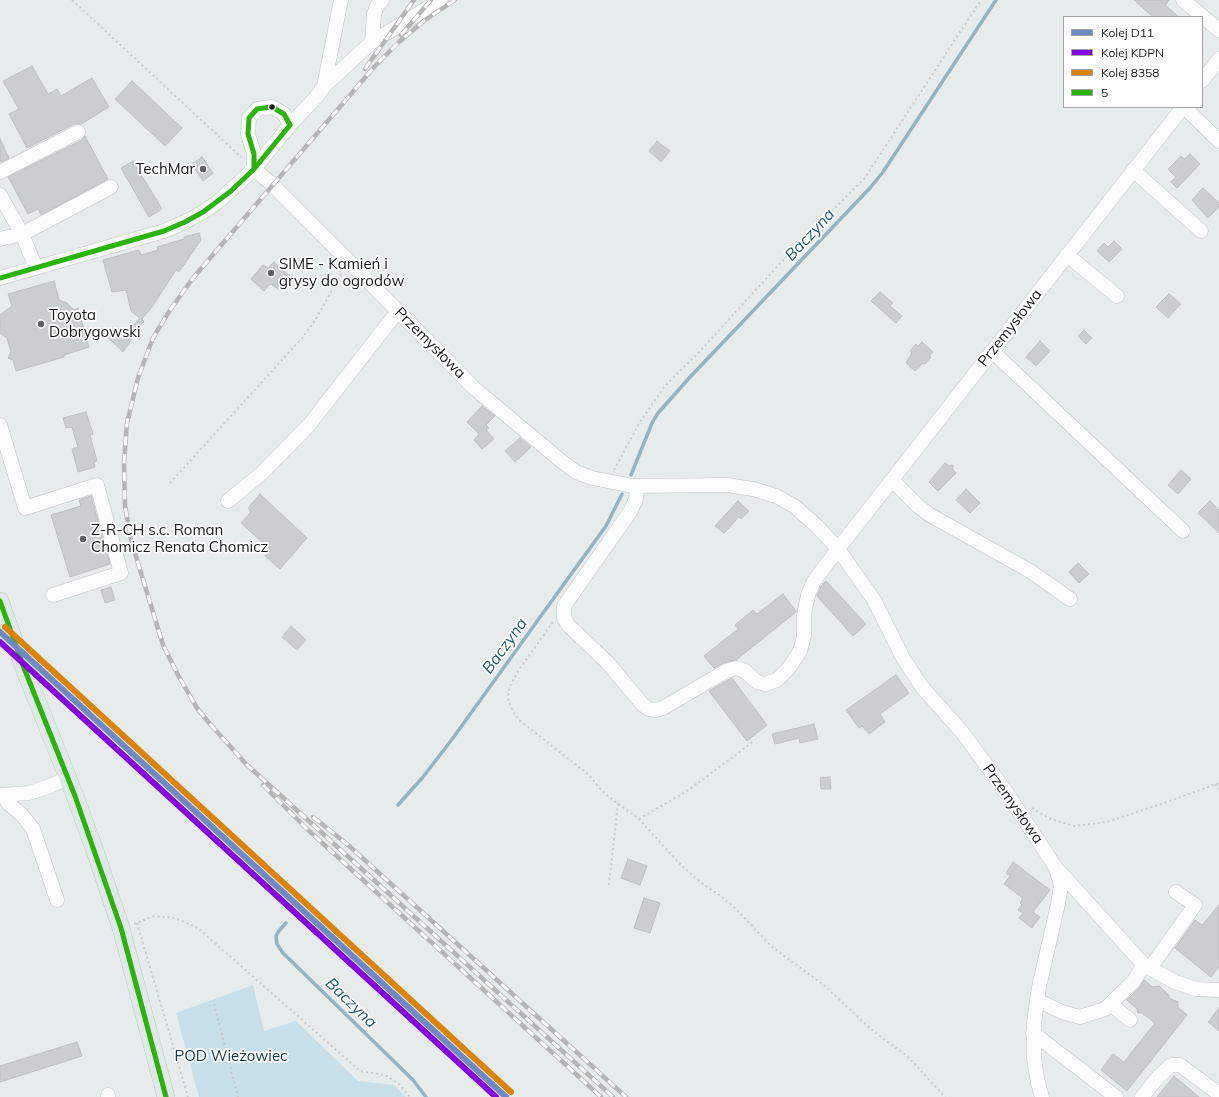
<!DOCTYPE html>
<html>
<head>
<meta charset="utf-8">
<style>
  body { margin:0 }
  #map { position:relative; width:1219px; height:1097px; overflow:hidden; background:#e6ebec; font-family:Mulish,sans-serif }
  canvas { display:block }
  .legend { position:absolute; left:1063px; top:16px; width:140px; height:92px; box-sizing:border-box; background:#fff; border:1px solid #a1a3a3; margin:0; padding:5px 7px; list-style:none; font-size:12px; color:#151819 }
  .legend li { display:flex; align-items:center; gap:8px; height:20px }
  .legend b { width:20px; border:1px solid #a1a3a3 }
</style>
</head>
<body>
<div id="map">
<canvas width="1219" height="1097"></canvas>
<ul class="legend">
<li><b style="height:5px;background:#6c8bc6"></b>Kolej D11</li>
<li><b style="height:5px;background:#8500e5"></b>Kolej KDPN</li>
<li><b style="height:5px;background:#dc8204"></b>Kolej 8358</li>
<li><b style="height:5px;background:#2ab308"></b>5</li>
</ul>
</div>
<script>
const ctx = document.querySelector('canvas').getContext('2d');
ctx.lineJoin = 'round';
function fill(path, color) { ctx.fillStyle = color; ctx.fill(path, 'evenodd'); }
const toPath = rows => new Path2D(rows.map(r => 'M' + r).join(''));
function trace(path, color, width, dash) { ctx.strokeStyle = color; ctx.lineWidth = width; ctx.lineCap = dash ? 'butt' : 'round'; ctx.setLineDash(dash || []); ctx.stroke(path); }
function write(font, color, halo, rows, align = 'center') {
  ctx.font = font + ' Mulish,sans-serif'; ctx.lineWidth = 3.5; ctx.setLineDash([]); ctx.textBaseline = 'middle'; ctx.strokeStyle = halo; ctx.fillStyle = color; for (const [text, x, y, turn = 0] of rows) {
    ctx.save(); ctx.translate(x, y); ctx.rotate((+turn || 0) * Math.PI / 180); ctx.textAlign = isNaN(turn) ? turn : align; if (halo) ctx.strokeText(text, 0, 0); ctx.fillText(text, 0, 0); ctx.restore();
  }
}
const green = toPath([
  [253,985,264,1031,296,1021,358,1081,394,1085,406,1097,199,1097,176,1013]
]);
const stream = toPath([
  [631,475,652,423,658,413,691,376,870,188,883,172,996,0],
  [398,805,423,777,453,738,569,577,606,526,622,494],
  [286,923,278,932,276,936,277,944,283,953,413,1080,426,1097]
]);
const building = toPath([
  [1134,0,1170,0,1165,5,1179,17,1153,17,1134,0],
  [32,66,48,94,57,89,61,96,92,78,109,107,81,124,74,124,27,148,9,114,19,109,3,81,32,66],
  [132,81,182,128,165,146,115,99,132,81],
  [85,136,108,179,41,215,38,209,28,214,8,177,82,140,85,136],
  [0,139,9,158,1,162,0,161,0,139],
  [657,141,670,151,661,162,649,151,657,141],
  [1190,154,1200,164,1177,188,1171,182,1176,177,1168,169,1181,156,1184,159,1190,154],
  [202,157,213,173,203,181,192,164,202,157],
  [133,161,162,209,149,217,121,168,133,161],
  [1203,188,1219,203,1219,207,1208,218,1192,200,1203,188],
  [199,233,201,240,179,272,176,270,152,307,142,319,144,321,123,352,105,335,112,328,123,336,140,318,131,311,126,290,112,292,103,260,139,250,141,255,158,250,157,247,184,239,184,237,199,233],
  [1114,241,1122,249,1109,262,1097,251,1104,243,1108,247,1114,241],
  [274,262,291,277,281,290,270,284,264,291,251,279,263,265,268,268,274,262],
  [54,281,59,300,67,303,74,310,78,308,89,347,64,355,64,357,16,371,13,360,8,358,11,352,7,338,0,333,0,315,12,306,8,294,54,281],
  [880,292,893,303,890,306,902,316,896,323,871,301,880,292],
  [1169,294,1181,304,1168,318,1156,307,1169,294],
  [1084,330,1092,338,1086,344,1078,336,1084,330],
  [1040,341,1050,351,1036,366,1026,357,1040,341],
  [922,342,933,352,929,356,931,357,925,364,923,363,915,371,906,363,912,353,910,351,916,344,918,346,922,342],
  [482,406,495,416,486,425,489,428,486,430,494,439,482,449,474,440,479,434,467,422,482,406],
  [86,412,93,434,90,435,97,461,94,462,95,467,78,472,72,449,78,447,72,427,66,428,63,418,86,412],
  [520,438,531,447,515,462,505,451,520,438],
  [945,463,949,466,953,465,953,470,956,473,938,491,929,482,945,463],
  [1181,470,1191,479,1178,494,1168,485,1181,470],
  [966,489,980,503,970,513,956,500,966,489],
  [260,494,307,538,280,569,265,556,271,550,241,523,251,512,248,508,260,494],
  [91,496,110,564,70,577,51,515,81,506,79,500,91,496],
  [738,501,749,511,741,519,739,517,724,533,715,526,738,501],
  [1210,501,1219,510,1219,533,1198,513,1210,501],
  [1078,563,1089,574,1079,583,1069,572,1078,563],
  [826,581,866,624,853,636,817,596,821,586,826,581],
  [111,587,115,600,105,603,101,590,111,587],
  [783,594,796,611,796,612,736,660,723,663,714,668,704,656,738,629,735,625,753,610,757,614,783,594],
  [291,626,306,640,297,650,282,637,291,626],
  [896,675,909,693,880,714,885,722,869,734,862,726,859,728,846,710,896,675],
  [732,678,767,725,747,741,709,691,732,678],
  [814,724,818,739,800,743,799,738,775,744,772,734,814,724],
  [830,777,831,789,821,789,820,778,830,777],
  [628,859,647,866,640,885,621,878,628,859],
  [1013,862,1050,890,1033,912,1040,917,1032,928,1019,918,1023,913,1018,910,1022,905,1020,903,1023,898,1004,884,1010,876,1006,873,1013,862],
  [644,898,660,903,650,933,634,928,644,898],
  [1219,905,1219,967,1211,977,1175,948,1195,920,1202,925,1219,905],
  [1144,980,1153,987,1159,986,1169,995,1169,998,1178,1002,1178,1007,1187,1015,1127,1091,1101,1070,1113,1054,1124,1062,1155,1023,1142,1013,1138,1013,1137,1009,1127,1000,1139,988,1144,980],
  [1219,1008,1219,1031,1208,1022,1219,1008],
  [77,1042,82,1056,0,1082,0,1066,77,1042],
  [1174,1076,1199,1097,1157,1097,1174,1076]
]);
const path = toPath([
  [72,0,241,157],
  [614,470,640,422,664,387,701,350,785,258,864,179,981,0],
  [170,483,302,338,316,319,342,272],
  [553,622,518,671,509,688,508,697,510,706,519,720,589,775,601,790,613,800,639,819,679,863,700,882,722,897,737,910,772,947,825,986,872,1030,908,1057,945,1097],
  [1215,784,1219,789],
  [1032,808,1051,819,1074,826,1107,822,1164,803,1219,783],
  [639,819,687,791,754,741],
  [609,885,618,803],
  [137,923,188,1097],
  [134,924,154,916,175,918,198,928,360,1071,385,1075,399,1084,410,1097],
  [214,1004,238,1097]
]);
const minor = toPath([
  [1183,0,1219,30],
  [372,42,374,14,377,6,382,0],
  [1202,81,1219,59],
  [324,86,372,42,441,0],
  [1184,107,1219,141],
  [254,169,273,185,474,388,560,460,576,472,592,478,633,486,727,485,753,489,776,496,794,506,817,526,838,549,874,600,903,658,922,687,962,732,1007,793,1056,868,1061,885,1058,904,1039,987,1034,1023,1034,1059,1038,1083,1042,1097],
  [254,169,254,154,248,134,249,118,257,109,272,107,284,114,290,125],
  [1133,170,1201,231],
  [0,172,78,132],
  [0,195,22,234,36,268],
  [0,239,22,234,111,187],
  [1067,255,1117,296],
  [0,278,164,231,185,222,203,212,219,201,254,169,290,125,318,95,324,86,341,0],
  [992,351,1183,531],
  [0,425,25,508,97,485,121,573,53,595],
  [892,480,918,506,930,515,1030,571,1070,599],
  [637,486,636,499,630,512,564,606,564,618,569,626,607,662,643,705,649,709,656,710,663,708,726,671,736,668,745,671,757,682,765,684,777,680,789,668,800,651,804,636,804,615,808,595,814,581,838,549,1183,107],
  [228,501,262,473,309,425,398,311],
  [0,795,29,793,50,786,68,778],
  [4,795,8,803,22,815,33,829,57,900],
  [1144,965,1175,982,1196,989,1219,990],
  [1150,968,1195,905,1176,892],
  [1037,1000,1062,1012,1080,1017,1105,1009,1133,982,1144,965,1059,871],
  [1110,1004,1130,1020],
  [1033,1033,1116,1097],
  [108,1095,108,1097],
  [1142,1097,1159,1076,1171,1065,1180,1065,1219,1094]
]);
const major = toPath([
  [0,601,24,668,75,796,95,851,121,928,166,1097]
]);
const rail = toPath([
  [455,0,425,20,399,42,375,66,193,278,170,310,153,338,138,378,127,423,124,463,125,506,131,540,163,645,178,675,197,708,210,724,246,764,613,1097],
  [401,35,431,0],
  [365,69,414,0],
  [263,785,307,829,601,1097],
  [313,817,347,844,626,1097]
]);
const bus1 = toPath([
  [254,169,254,154,248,134,249,118,257,109,272,107,284,114,290,125],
  [0,278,164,231,185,222,203,212,231,191,254,169,290,125],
  [0,601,24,668,75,796,121,928,166,1097]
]);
const rail1 = toPath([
  [0,632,506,1097]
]);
const rail2 = toPath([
  [0,642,496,1097]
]);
const rail3 = toPath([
  [5,627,511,1092]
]);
const markers = [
  [272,107,3.5,"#151819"],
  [203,169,4,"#5e6263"],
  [271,273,4,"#5e6263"],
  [41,324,4,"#5e6263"],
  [83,539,4,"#5e6263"]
];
const poiNames = [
  ["TechMar",195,169,"right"],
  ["SIME - Kamień i",279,264],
  ["grysy do ogrodów",279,281],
  ["Toyota",49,315],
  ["Dobrygowski",49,332],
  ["Z-R-CH s.c. Roman",91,530],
  ["Chomicz Renata Chomicz",91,547]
];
const streetNames = [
  ["Przemysłowa",1010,328,-52],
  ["Przemysłowa",430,343,45],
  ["Przemysłowa",1013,804,55]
];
const parkNames = [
  ["POD Wieżowiec",231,1056]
];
const waterNames = [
  ["Baczyna",810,235,-47],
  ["Baczyna",505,646,-54],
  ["Baczyna",351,1003,44]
];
fill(green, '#c7dfe8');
trace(stream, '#95b4c1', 3.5);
fill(building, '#cacecf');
trace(building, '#bcc0c1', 1);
trace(minor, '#c2c5c6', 15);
trace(major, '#c3c5c5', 18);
trace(path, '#c7c8c9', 2, [2, 3]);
trace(minor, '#fbfcfc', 14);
trace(major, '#e0e8ea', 17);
trace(rail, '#b5b5b6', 4.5);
trace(rail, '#fff', 3, [9]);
trace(bus1, '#2ab308', 5);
trace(rail1, '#6c8bc6', 6);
trace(rail2, '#8500e5', 6);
trace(rail3, '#dc8204', 6);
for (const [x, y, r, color] of markers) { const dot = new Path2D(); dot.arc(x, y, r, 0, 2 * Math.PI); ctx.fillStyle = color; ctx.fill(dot); trace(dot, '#fff', 1.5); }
write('15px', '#151819', '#fff', poiNames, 'left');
write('15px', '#151819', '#fff', streetNames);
write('15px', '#103846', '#fff', parkNames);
write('italic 16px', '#1e576b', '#fff', waterNames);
</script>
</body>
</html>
